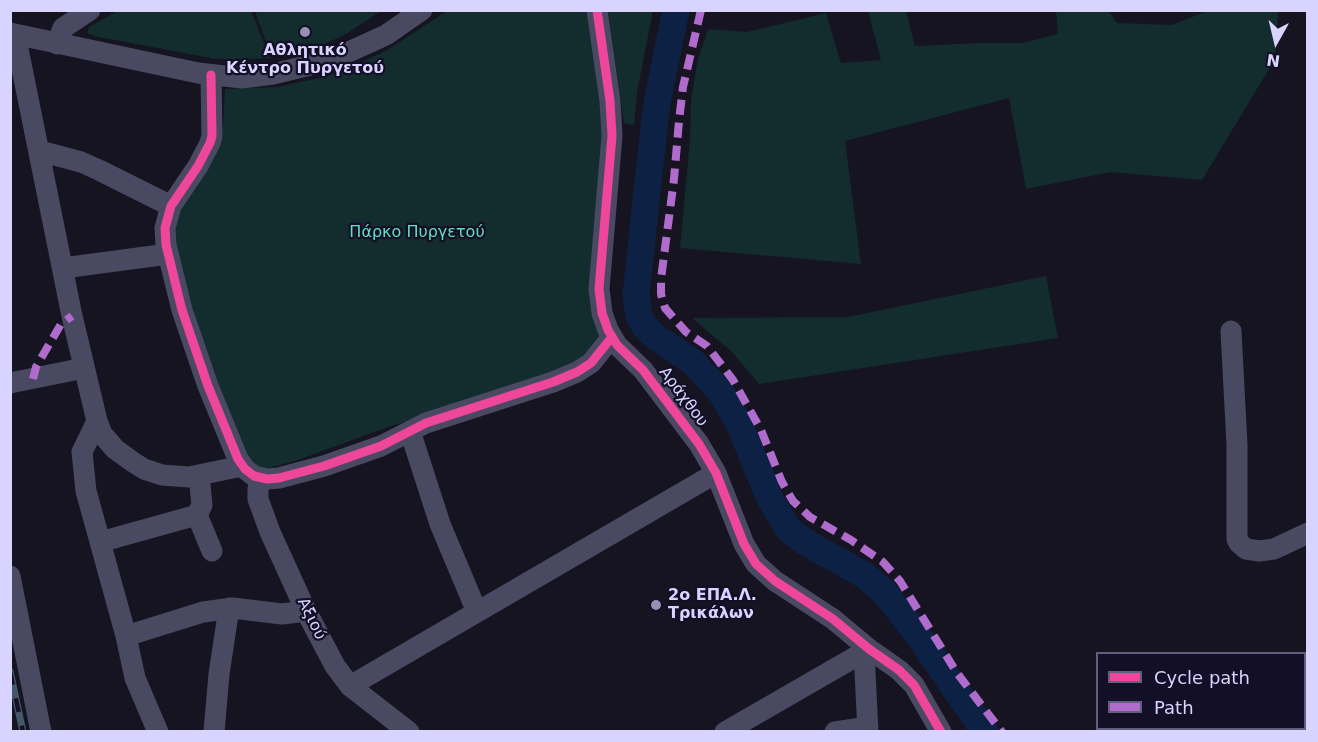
<!DOCTYPE html>
<html>
<head>
<meta charset="utf-8">
<style>
  body { margin:0 }
  #map { position:relative; width:1318px; height:742px; overflow:hidden; background:#161421; font-family:"DejaVu Sans",sans-serif }
  canvas { display:block }
  .frame { position:absolute; inset:0; border:12px solid #d9d4ff; pointer-events:none }
  .legend { position:absolute; left:1096px; top:652px; width:210px; height:78px; box-sizing:border-box; background:#130f26; border:2px solid #625e7d; margin:0; padding:8px 10px; list-style:none; font-size:18px; color:#d9d4ff }
  .legend li { display:flex; align-items:center; gap:12px; height:30px }
  .legend b { width:30px; border:2px solid #625e7d }
  .north { position:absolute; left:1246px; top:12px; width:60px; height:60px; -webkit-text-stroke:4px #130f26; paint-order:stroke; rotate:188deg; font-size:16px; font-weight:700; line-height:24px; text-align:center; color:#d9d4ff }
  .north::after { content:''; display:block; margin:auto; width:21px; height:27px; background:#d9d4ff; clip-path:polygon(50% 0,100% 100%,50% 72%,0 100%) }
</style>
</head>
<body>
<div id="map">
<canvas width="1318" height="742"></canvas>
<div class="frame"></div>
<ul class="legend">
<li><b style="height:8px;background:#ed469a"></b>Cycle path</li>
<li><b style="height:8px;background:#b06ccc"></b>Path</li>
</ul>
<div class="north">N</div>
</div>
<script>
const ctx = document.querySelector('canvas').getContext('2d');
ctx.lineJoin = 'round';
function fill(path, color) { ctx.fillStyle = color; ctx.fill(path, 'evenodd'); }
const toPath = rows => new Path2D(rows.map(r => 'M' + r).join(''));
function trace(path, color, width, dash) { ctx.strokeStyle = color; ctx.lineWidth = width; ctx.lineCap = dash ? 'butt' : 'round'; ctx.setLineDash(dash || []); ctx.stroke(path); }
function write(font, color, halo, rows, align = 'center') {
  ctx.font = font + ' "DejaVu Sans",sans-serif'; ctx.lineWidth = 4.5; ctx.setLineDash([]); ctx.textBaseline = 'middle'; ctx.strokeStyle = halo; ctx.fillStyle = color; for (const [text, x, y, turn = 0] of rows) {
    ctx.save(); ctx.translate(x, y); ctx.rotate((+turn || 0) * Math.PI / 180); ctx.textAlign = isNaN(turn) ? turn : align; if (halo) ctx.strokeText(text, 0, 0); ctx.fillText(text, 0, 0); ctx.restore();
  }
}
const green = toPath([
  [119,10,251,11,270,58,235,60,210,58,94,36,87,33,89,27],
  [255,11,255,10,381,11,346,34,320,46,293,55,271,56],
  [447,11,592,11,604,86,600,336,596,349,556,377,391,426,295,461,257,471,249,466,201,350,173,238,177,204,220,137,223,126,225,89,276,87,325,77,367,60,389,49],
  [608,11,653,11,637,92,634,125,624,123],
  [868,11,906,11,915,46,980,43,1022,43,1058,34,1056,11,1109,11,1117,23,1172,25,1207,11,1278,11,1275,59,1202,180,1111,172,1026,189,1009,98,845,141,861,264,680,248,690,140,691,99,698,59,708,29,747,32,826,13,841,63,881,60],
  [1046,276,1058,338,759,384,732,352,692,318,848,317]
]);
const river = toPath([
  [676,10,657,103,653,136,636,295,639,316,646,328,657,338,693,362,723,395,740,426,770,499,789,530,805,542,864,575,885,593,918,635,985,732]
]);
const minor = toPath([
  [597,10,610,101,612,136,599,289,602,313,608,330,617,345,643,370,699,444,716,473,744,544,756,564,775,581,833,619,869,649,899,670,914,685,941,732],
  [10,33,198,73,242,78,273,74,331,60,386,35,422,10],
  [15,34,72,316,97,421,102,434,115,449,133,462,144,469,162,475,189,477,242,466],
  [57,44,63,28,90,10],
  [211,75,212,136,210,143,198,166,171,206,165,228,166,245,182,310,208,386,238,459,245,469,254,476,267,479,279,478,324,466,381,446,426,423,553,382,577,372,591,363,612,337],
  [40,151,81,162,99,170,171,206],
  [63,268,168,254],
  [1231,331,1237,445,1237,539,1239,543,1246,549,1259,551,1274,549,1308,533],
  [10,383,84,368],
  [97,421,82,452,86,491,126,636,135,678,158,732],
  [410,431,440,524,477,612],
  [260,478,258,489,258,499,270,532,306,611,335,666,350,686,409,732],
  [197,515,212,551],
  [100,542,197,515,202,505,199,475],
  [10,576,41,732],
  [126,636,203,612,233,608,282,614,306,611],
  [864,652,868,732],
  [350,686,716,473],
  [214,732,219,674,229,608],
  [725,732,869,649],
  [835,732,868,727]
]);
const rail = toPath([
  [10,671,23,732]
]);
const quiet = toPath([
  [701,10,683,87,679,121,674,179,661,279,661,294,665,308,686,332,707,346,733,380,761,430,782,482,793,501,810,517,851,540,883,562,900,581,957,673,1002,732],
  [33,379,36,367,61,324,72,316]
]);
const cycleway = toPath([
  [597,10,610,101,612,136,599,289,602,313,608,330,617,345,643,370,699,444,716,473,744,544,756,564,775,581,833,619,869,649,899,670,914,685,941,732],
  [211,75,212,136,210,143,198,166,171,206,165,228,166,245,182,310,208,386,238,459,245,469,254,476,267,479,279,478,324,466,381,446,426,423,553,382,577,372,591,363,612,337]
]);
const markers = [
  [305,32,6,"#9591b1"],
  [656,605,6,"#9591b1"]
];
const poiNames = [
  ["Αθλητικό",305,51],
  ["Κέντρο Πυργετού",305,69],
  ["2ο ΕΠΑ.Λ.",668,596,"left"],
  ["Τρικάλων",668,614,"left"]
];
const parkNames = [
  ["Πάρκο Πυργετού",417,233]
];
const streetNames = [
  ["Αράχθου",683,397,53],
  ["Αξιού",311,619,64]
];
fill(green, '#132c2d');
trace(river, '#0d2144', 27);
trace(minor, '#4a4962', 21);
trace(rail, '#43596b', 7);
trace(rail, '#130f26', 4.5, [14]);
trace(quiet, '#b06ccc', 8, [15, 8]);
trace(cycleway, '#ed469a', 9);
for (const [x, y, r, color] of markers) { const dot = new Path2D(); dot.arc(x, y, r, 0, 2 * Math.PI); ctx.fillStyle = color; ctx.fill(dot); trace(dot, '#130f26', 2); }
write('bold 16px', '#d9d4ff', '#130f26', poiNames);
write('16px', '#5fe0c0', '#130f26', parkNames);
write('16px', '#d9d4ff', '#130f26', streetNames);
</script>
</body>
</html>
